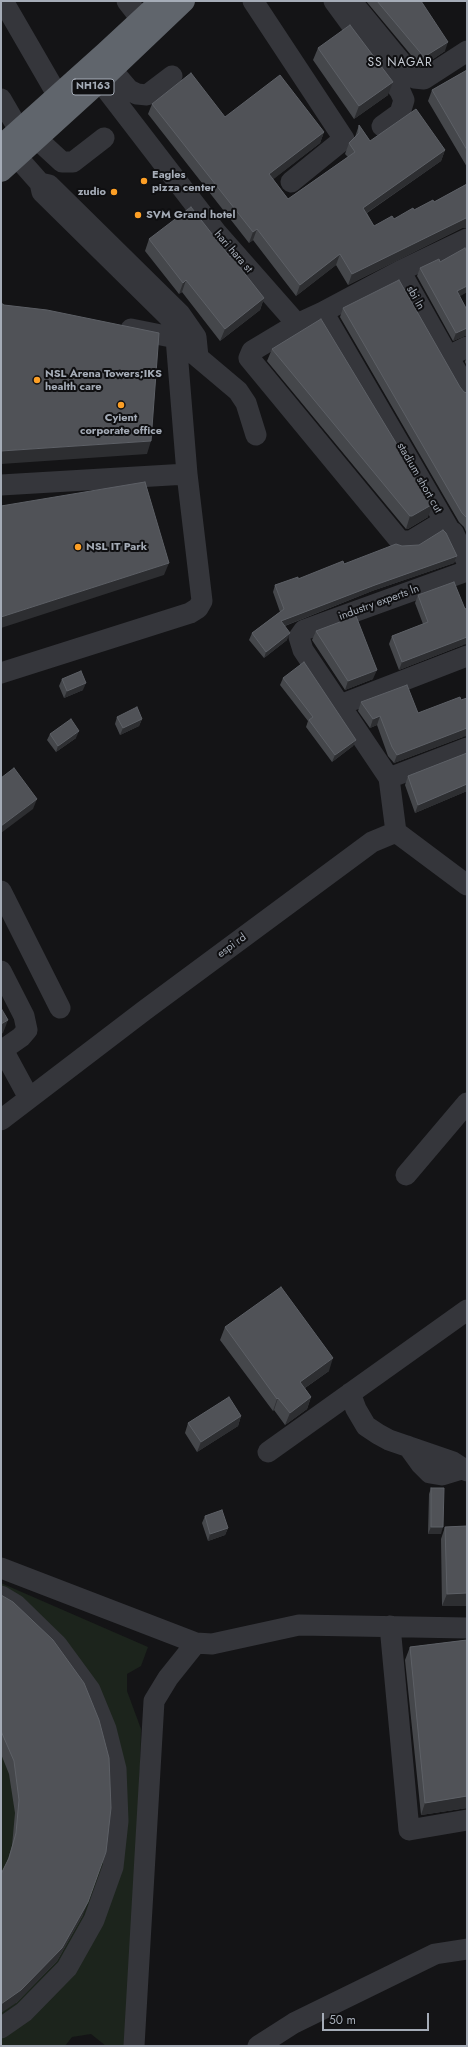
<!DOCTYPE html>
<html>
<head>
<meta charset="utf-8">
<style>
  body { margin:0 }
  #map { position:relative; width:468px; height:2047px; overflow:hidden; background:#141416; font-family:Jost,sans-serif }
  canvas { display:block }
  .frame { position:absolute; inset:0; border:2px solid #a5acb7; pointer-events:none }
  .scale { position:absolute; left:322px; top:2013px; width:107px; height:18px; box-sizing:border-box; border:2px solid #a5acb7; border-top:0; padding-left:5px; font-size:12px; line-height:14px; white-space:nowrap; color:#a5acb7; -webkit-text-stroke:3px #0f0f11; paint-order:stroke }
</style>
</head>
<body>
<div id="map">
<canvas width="468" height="2047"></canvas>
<div class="frame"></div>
<div class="scale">50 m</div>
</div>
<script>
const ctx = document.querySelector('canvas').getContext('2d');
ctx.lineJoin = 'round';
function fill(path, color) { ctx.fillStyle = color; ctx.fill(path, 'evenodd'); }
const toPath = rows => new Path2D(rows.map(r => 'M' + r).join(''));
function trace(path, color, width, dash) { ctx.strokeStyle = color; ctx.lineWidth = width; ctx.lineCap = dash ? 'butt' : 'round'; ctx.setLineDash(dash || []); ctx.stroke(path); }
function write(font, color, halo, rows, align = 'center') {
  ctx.font = font + ' Jost,sans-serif'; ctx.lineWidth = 4; ctx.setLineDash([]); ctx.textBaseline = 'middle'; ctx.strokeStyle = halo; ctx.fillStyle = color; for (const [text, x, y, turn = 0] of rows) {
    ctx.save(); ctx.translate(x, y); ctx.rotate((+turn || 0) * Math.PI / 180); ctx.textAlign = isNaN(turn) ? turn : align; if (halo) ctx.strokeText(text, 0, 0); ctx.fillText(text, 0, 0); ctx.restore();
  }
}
const green = toPath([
  [1,1583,148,1647,141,1666,127,1674,127,1691,141,1729,138,1841,126,2046,106,2046,91,2034,72,2037,65,2046,1,2046]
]);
const minor = toPath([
  [3,1,58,96],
  [127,1,141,19],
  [253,1,344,139,291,182],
  [334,1,400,91,404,100,400,113,382,126],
  [351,1,414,78,424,79,467,51],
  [112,70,129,90,137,94,147,95,172,76],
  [100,81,216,232,297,324],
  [1,99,19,130],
  [37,139,62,162,73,162,104,138],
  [17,157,40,183],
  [467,239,400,271,467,390],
  [400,271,323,312,297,324,252,351,249,358,400,541,411,541,444,521],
  [323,312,449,529],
  [131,329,176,338,187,474],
  [184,345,183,334,179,327,42,192,40,183,49,185,180,314,196,337,198,357],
  [187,348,238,391,246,403,256,435],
  [449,356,467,347],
  [1,485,187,474,202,601,198,608,190,613,1,673],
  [453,532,467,562],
  [340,705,467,656],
  [389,778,467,748],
  [396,832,389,778,303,650,299,637,304,630,467,571],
  [1,891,60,1008],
  [1,971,24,1016,27,1030,21,1037,1,1051],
  [3,1050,29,1098],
  [1,1120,145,1010,372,842,396,832,467,885],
  [406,1175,467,1103],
  [350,1393,356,1409,366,1426,378,1434,389,1440,453,1462,467,1471],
  [408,1446,421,1464,430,1473,442,1475,465,1468],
  [268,1452,467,1310],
  [1,1568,196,1643,212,1644,299,1625,467,1628],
  [1,1596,16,1605,57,1645,90,1690,106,1729,116,1769,118,1821,113,1867,94,1920,67,1968,24,2012,1,2028],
  [390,1626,409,1830,467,1820],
  [134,2046,154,1701,168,1678,196,1643],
  [258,2046,294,2023,435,1954,467,1949]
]);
const highway = toPath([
  [1,146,105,53,161,1],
  [1,171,100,81,184,1]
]);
const wall = toPath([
  [366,1,421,1,445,51,421,67],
  [318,48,388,95,354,119,313,60],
  [467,70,467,167,428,101,432,90],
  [152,104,225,117,324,132,320,143,273,179,288,199,348,157,345,154,349,143,355,137,359,125,370,141,445,150,441,161,367,213,374,226,394,219,434,202,467,184,467,228,462,228,348,285,336,265,296,296,253,240,249,243,148,114],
  [149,239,230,257,264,298,260,310,220,341,182,292,179,294,145,251],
  [440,262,467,292,459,296,467,310,467,335,453,341,417,276,420,268],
  [343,308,460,387,464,392,467,393,467,534,464,527,459,522,340,317],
  [272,349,428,517,408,529,406,529,267,361],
  [467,355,467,366,465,362],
  [402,546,457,556,454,563,372,591,285,626,287,640,264,658,249,640,252,633,280,612,273,592,275,585,298,579],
  [418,595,463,645,399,670,389,644,392,636,423,624,415,603],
  [316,631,373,679,345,690,312,640],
  [283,678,356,740,353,746,332,762,306,727,308,721,280,685],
  [62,679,83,690,64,698,59,686],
  [461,700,463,737,394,763,388,756,377,725,370,728,358,711,361,702,418,713],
  [117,717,142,719,139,726,120,735,115,724],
  [50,734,76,738,56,752,47,740],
  [467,753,467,791,415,813,405,785,408,776],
  [225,1327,329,1371,305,1388,311,1397,307,1409,285,1425,274,1410,273,1411,220,1340],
  [241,1416,238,1426,197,1452,185,1433,188,1423],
  [431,1488,441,1534,428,1534,429,1494],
  [205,1516,228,1528,225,1535,208,1541,202,1523],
  [467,1526,467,1606,442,1606,441,1539,445,1527],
  [1,1595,83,1915,57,1961,16,2003,7,1862,12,1846,15,1813,9,1774,1,1754],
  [467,1640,467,1808,421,1815,405,1660,410,1647]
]);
const shadedWall = toPath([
  [448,42,445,51,421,67,424,57],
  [393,82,388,95,354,119,359,106],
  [324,132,320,143,266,185,269,174],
  [445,150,441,161,359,218,363,208],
  [467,217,467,228,462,228,348,285,352,274,466,218],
  [257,229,253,240,249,243,253,232],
  [340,254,336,265,296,296,300,285],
  [186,280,182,292,179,294,183,283],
  [467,286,467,292,454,300,457,291],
  [264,298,260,310,220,341,225,329],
  [467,328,467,335,453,341,456,333],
  [151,441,147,454,1,464,1,451],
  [433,504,428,517,408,529,406,529,410,516],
  [457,556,454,563,372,591,279,628,281,621,375,585],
  [169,563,164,575,1,628,1,617],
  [290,633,287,640,264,658,266,652],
  [466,637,467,637,467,644,463,645,399,670,402,662],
  [377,670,373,679,345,690,348,681],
  [86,683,83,690,64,698,67,691],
  [380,716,377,725,370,728,373,719],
  [142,719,139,726,120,735,123,728],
  [466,728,467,728,467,736,463,737,394,763,397,755],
  [79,731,76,738,56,752,58,746],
  [356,740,353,746,332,762,335,755],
  [467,784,467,791,415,813,418,805],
  [37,799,33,809,1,833,1,826],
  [8,1020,3,1033,1,1034,1,1024],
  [333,1358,329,1371,296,1394,300,1382],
  [311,1397,307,1409,285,1425,290,1413],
  [278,1398,274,1410,273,1411,277,1399],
  [241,1416,238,1426,197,1452,201,1442],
  [431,1527,443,1527,441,1534,428,1534],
  [228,1528,225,1535,208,1541,210,1534],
  [467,1593,467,1606,442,1606,447,1594],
  [467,1796,467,1808,421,1815,425,1803],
  [88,1902,83,1915,57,1961,16,2003,1,2013,1,2004]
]);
const building = toPath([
  [377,1,421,1,448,42,424,57,377,1],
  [350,25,393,82,359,106,318,48,350,25],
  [467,70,467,150,432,90,467,70],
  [191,73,225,117,280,75,324,132,269,174,288,199,355,152,349,143,359,133,359,125,370,141,416,109,445,150,363,208,374,226,392,216,394,219,413,208,414,210,433,200,434,202,467,184,467,217,466,218,352,274,340,254,300,285,257,229,253,232,152,104,191,73],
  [191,207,230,257,231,256,264,298,225,329,186,280,183,283,149,239,191,207],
  [465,248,467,252,467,286,457,291,467,310,467,328,456,333,420,268,439,259,440,262,465,248],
  [399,280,460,387,464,392,467,393,467,518,462,513,343,308,399,280],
  [1,303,4,305,47,310,159,333,151,441,1,451,1,303],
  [321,319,433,504,412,516,410,516,272,349,321,319],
  [145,482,169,563,1,617,1,506,145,482],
  [443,530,446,533,457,556,375,585,281,621,290,633,266,652,252,633,284,609,275,585,298,577,298,579,343,561,344,564,396,544,402,546,419,545,443,530],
  [454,582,465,609,467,608,467,637,402,662,392,636,428,622,418,595,454,582],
  [356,616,377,670,348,681,316,631,356,616],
  [304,662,356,740,335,755,309,720,313,717,283,678,304,662],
  [81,671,86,683,67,691,62,679,81,671],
  [407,685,418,713,460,697,461,700,467,698,467,728,397,755,392,747,380,716,373,719,361,702,407,685],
  [137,707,142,719,123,728,117,717,137,707],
  [71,719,79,731,58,746,50,734,71,719],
  [467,753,467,784,418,805,408,776,467,753],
  [14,768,37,799,1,826,1,778,14,768],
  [1,1008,8,1020,1,1024,1,1008],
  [281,1287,333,1358,300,1382,311,1397,290,1413,278,1398,277,1399,225,1327,281,1287],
  [229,1397,241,1416,201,1442,188,1423,229,1397],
  [431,1488,444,1488,443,1527,431,1527,431,1488],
  [222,1510,228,1528,210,1534,205,1516,222,1510],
  [467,1526,467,1593,447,1594,445,1527,467,1526],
  [1,1595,13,1602,53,1640,84,1683,99,1720,109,1758,111,1808,106,1852,88,1902,62,1948,21,1990,1,2004,1,1874,9,1858,16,1833,19,1800,14,1761,1,1731,1,1595],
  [467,1640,467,1796,425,1803,410,1647,467,1640]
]);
const markers = [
  [144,181,4,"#fd9f25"],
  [114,192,4,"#fd9f25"],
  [138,215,4,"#fd9f25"],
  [37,380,4,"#fd9f25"],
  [121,405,4,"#fd9f25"],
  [78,547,4,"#fd9f25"]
];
const shields = [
  [93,87,42]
];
const shieldNames = [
  ["NH163",93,87]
];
const poiNames = [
  ["Eagles",152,175],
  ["pizza center",152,188],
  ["zudio",106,192,"right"],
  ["SVM Grand hotel",146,215],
  ["NSL Arena Towers;IKS",45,374],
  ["health care",45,387],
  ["Cyient",121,418,"center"],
  ["corporate office",121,431,"center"],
  ["NSL IT Park",86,547]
];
const streetNames = [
  ["hari hara st",233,252,49],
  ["sbi ln",415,298,60],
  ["stadium short cut",419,478,60],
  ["industry experts ln",379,603,-20],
  ["espi rd",232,946,-36]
];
const neighbourhoodNames = [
  ["SS NAGAR",400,63]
];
fill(green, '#1c241c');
trace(minor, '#35363b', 21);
trace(highway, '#60656c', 22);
fill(wall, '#45474b');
fill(shadedWall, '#2d2e31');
fill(building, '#505257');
trace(building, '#5d6066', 1);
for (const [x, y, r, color] of markers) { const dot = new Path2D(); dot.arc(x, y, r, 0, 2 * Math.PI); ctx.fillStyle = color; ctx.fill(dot); trace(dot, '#0f0f11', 1.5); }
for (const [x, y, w] of shields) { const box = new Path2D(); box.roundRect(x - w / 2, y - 8, w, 16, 3); ctx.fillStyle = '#0f0f11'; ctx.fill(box); trace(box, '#a5acb7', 1); }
write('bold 10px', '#a5acb7', null, shieldNames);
write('bold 11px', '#a5acb7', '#0f0f11', poiNames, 'left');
write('11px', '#a5acb7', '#0f0f11', streetNames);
ctx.letterSpacing = '1px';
write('12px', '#c6cbd3', '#0f0f11', neighbourhoodNames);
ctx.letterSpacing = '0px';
</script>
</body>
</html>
